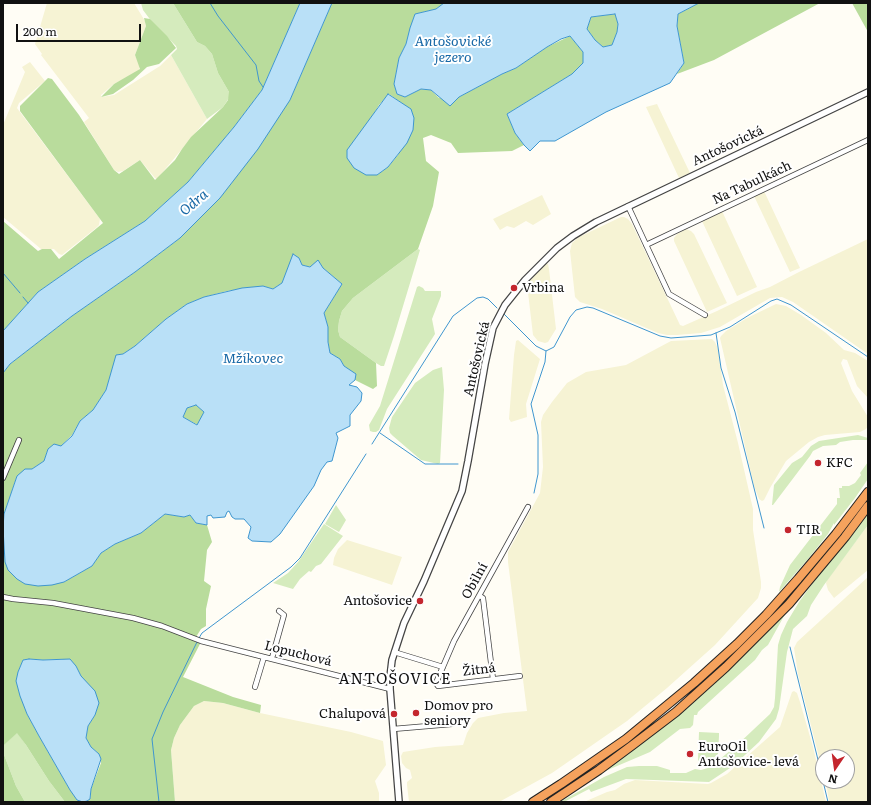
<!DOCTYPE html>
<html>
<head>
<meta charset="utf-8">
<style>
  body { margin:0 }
  #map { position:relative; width:871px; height:805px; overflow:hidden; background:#fffdf5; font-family:Literata,serif }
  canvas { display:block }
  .frame { position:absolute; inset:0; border:4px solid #111; pointer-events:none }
  .north { position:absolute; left:815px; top:749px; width:40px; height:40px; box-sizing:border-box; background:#fff; border:1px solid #a0a0a0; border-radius:50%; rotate:193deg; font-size:11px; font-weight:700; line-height:16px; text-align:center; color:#111 }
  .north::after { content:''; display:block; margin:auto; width:14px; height:18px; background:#c4262e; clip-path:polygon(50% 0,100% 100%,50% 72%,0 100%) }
  .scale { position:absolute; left:16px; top:24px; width:125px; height:18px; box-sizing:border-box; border:2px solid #111; border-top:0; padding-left:5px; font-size:12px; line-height:14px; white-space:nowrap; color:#111; -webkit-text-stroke:3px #fff; paint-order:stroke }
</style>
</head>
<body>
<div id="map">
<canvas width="871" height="805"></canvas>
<div class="frame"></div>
<div class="north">N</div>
<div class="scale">200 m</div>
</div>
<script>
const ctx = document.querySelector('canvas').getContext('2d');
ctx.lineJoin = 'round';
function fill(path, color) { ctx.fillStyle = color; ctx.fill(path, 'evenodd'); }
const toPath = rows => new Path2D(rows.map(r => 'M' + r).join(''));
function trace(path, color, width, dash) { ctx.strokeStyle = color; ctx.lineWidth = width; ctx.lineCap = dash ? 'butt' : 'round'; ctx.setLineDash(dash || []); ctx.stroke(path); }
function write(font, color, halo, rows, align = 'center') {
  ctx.font = font + ' Literata,serif'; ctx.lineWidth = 4; ctx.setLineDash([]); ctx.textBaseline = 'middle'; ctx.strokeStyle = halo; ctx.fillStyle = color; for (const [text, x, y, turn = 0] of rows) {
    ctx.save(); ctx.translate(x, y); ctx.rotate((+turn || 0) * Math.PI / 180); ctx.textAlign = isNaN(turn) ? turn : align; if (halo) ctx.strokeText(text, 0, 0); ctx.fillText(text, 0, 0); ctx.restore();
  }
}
const farmland = toPath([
  [47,3,134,3,145,21,146,26,135,55,140,66,139,71,114,84,101,95,101,97,114,95,160,66,171,55,207,119,157,179,155,178,140,160,123,171,118,172,114,170,84,122,89,118,41,55,42,54,35,44],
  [30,62,45,81,19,103,17,108,100,219,99,225,96,228,62,255,59,254,54,249,41,249,3,217,3,125,25,72,22,67],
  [657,104,690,173,679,178,646,107],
  [764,191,800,268,790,272,754,196],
  [542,195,551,214,533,225,526,221,514,228,507,226,500,230,493,219],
  [722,211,757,287,737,296,702,221],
  [621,217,624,217,628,219,632,224,680,325,683,326,717,311,756,292,770,287,799,272,868,239,868,354,793,302,782,297,770,298,720,327,701,333,677,335,667,335,658,333,602,309,580,302,575,297,570,251,572,243,579,237],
  [686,229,691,231,694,234,727,303,707,312,674,241,674,238,677,234],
  [546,263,548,264,549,269,556,329,548,342,545,343,538,341,533,335,527,284],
  [776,304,786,306,801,315,826,333,844,350,855,353,868,361,868,398,857,386,847,360,843,359,841,363,852,391,868,417,868,426,866,429,860,432,825,435,818,437,809,442,786,461,770,488,764,500,762,501,759,499,754,486,720,338,721,336,726,331,747,318],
  [712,339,715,342,718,349,723,385,738,443,753,509,753,530,761,582,761,588,758,598,715,645,667,688,627,721,552,773,499,802,409,802,407,785,407,782,412,778,410,770,406,768,402,763,401,756,403,752,435,747,463,745,467,733,473,723,478,718,504,713,527,711,508,562,508,552,540,493,543,467,541,422,543,415,552,402,567,383,586,372,626,365,671,341],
  [518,340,540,359,526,404,527,417,511,422,509,419,514,355,516,341],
  [868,525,868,570,834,598,828,590,826,583,827,580],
  [347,540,402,557,392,585,333,565,334,558,338,549],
  [868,577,868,802,829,802,826,781,847,781,847,757,823,757,823,773,798,674,794,648,797,642],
  [794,691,797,693,800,702,813,747,826,802,584,802,607,792,615,790,624,784,635,780,708,784,711,783,727,774,780,727,792,692],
  [204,701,223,703,260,713,351,732,383,741,386,765,375,781,379,793,379,802,175,802,171,750,174,738,180,725,194,706]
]);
const green = toPath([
  [141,3,173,3,197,42,205,46,212,54,218,73,229,92,229,98,223,107,207,119,171,55,177,49,176,46,152,22,143,10],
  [418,249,420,250,394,336,384,366,381,366,376,363,340,337,338,330,339,321,342,311,353,298],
  [419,286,423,288,425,291,441,291,441,296,432,319,435,334,387,409,379,430,376,432,373,432,370,431,369,425,380,406,417,287],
  [442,367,444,390,440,463,438,464,421,460,393,436,390,433,389,428,392,417,415,383,433,370],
  [858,435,868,438,868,440,853,440,840,442,836,445,823,446,813,451,810,456,773,505,772,505,774,485,792,463,802,457,811,446,819,441],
  [868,462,868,479,855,498,834,525,834,523,828,534,808,559,779,592,780,587,790,565,837,504,837,498,840,498,839,488,842,488,842,486,849,486,855,483,861,475,860,473],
  [336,505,346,520,339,532,325,524],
  [868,507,868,525,824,585,811,605,807,616,793,629,787,652,779,709,776,719,759,742,733,766,709,782,626,779,591,792,589,789,564,802,560,802,604,777,627,767,639,766,657,766,670,770,670,773,686,773,695,769,701,770,708,768,714,766,715,763,736,746,770,714,774,707,775,698,778,645,781,635,787,622,799,602],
  [324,524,343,536,321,564,316,566,311,572,309,571,300,579,293,589,273,583,288,573,298,562],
  [789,607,768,645,762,650,755,660,698,712,697,715,694,715,693,725,690,728,680,729,650,752,603,772,628,754,682,712,705,691,708,690,768,631],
  [17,732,26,745,49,781,65,802,25,802,16,786,3,752,3,746],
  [699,732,719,733,719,736,718,754,711,760,700,763,698,760]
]);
const forest = toPath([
  [173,3,300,3,262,90,234,127,188,182,145,221,85,259,38,292,3,331,3,221,38,251,42,249,51,249,59,259,103,223,20,111,20,106,48,78,52,79,79,115,114,170,119,174,140,160,155,180,175,160,182,149,191,137,223,107,228,100,229,92,218,73,212,54,205,46,197,42],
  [332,3,444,3,436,9,415,14,410,29,406,44,399,58,394,84,397,94,405,97,421,89,431,90,439,98,459,97,502,74,516,68,547,47,570,36,583,52,583,64,572,74,507,114,515,133,524,145,512,151,458,153,451,143,431,135,423,138,426,161,439,172,433,206,418,249,353,298,342,311,339,321,338,330,340,337,376,363,377,386,373,389,355,380,355,374,344,366,340,359,330,353,328,342,328,327,324,313,342,284,323,268,318,261,311,267,302,265,299,258,287,271,282,283,273,289,263,286,227,291,204,297,187,304,166,319,135,346,123,354,117,355,106,390,93,410,80,421,72,435,61,446,48,449,44,461,32,469,17,476,4,514,5,562,64,582,92,566,101,553,115,544,141,533,165,514,184,517,190,515,196,523,207,525,212,542,207,550,204,581,211,586,206,609,206,626,201,629,196,637,202,640,183,677,233,697,261,705,260,713,223,703,204,701,194,706,180,725,174,738,171,750,175,802,65,802,49,781,26,745,17,733,3,746,3,373,10,364,72,316,135,272,180,238,290,100],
  [389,94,410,109,398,155,388,167,377,175,366,175,369,122,379,105],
  [29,659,43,660,61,659,76,666,81,676,95,715,88,726,86,738,91,747,99,754,101,763,91,789,90,799,70,790,39,736,27,714,18,672,23,660],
  [699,3,820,3,714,60,677,74,684,63,677,26,678,14],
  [852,3,868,3,868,32],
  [615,14,618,24,617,32,612,45,603,47,595,40,587,29,591,17],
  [144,18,150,19,167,36,176,48,159,64,147,67,133,80,113,94,101,97,114,84,140,69,135,55,146,26],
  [196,405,204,412,198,425,183,417,187,408],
  [3,752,16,786,25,802,3,802]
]);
const water = toPath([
  [300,3,332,3,290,100,258,149,220,198,180,238,135,272,72,316,10,364,3,373,3,331,38,292,85,259,145,221,188,182,234,127,262,90,300,3],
  [444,3,699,3,678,14,677,26,684,63,670,83,606,112,555,141,540,141,530,151,524,145,515,133,507,114,572,74,583,63,583,52,570,36,561,39,547,47,516,68,502,74,459,97,450,106,431,90,421,89,405,97,397,94,394,84,399,58,406,44,410,28,415,14,436,9,444,3],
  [615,14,618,24,617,32,612,45,603,47,595,40,587,29,591,17,615,14],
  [388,94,411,109,414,118,413,130,407,143,388,167,377,175,366,175,354,168,347,158,347,150,388,94],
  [293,254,299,258,302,265,310,267,318,260,323,268,342,284,324,313,328,327,328,342,330,353,340,359,344,366,356,374,355,380,349,385,357,387,362,393,361,401,350,415,350,426,336,433,338,438,332,461,327,462,321,470,314,486,280,534,271,542,252,541,248,538,251,527,244,519,235,519,232,517,229,511,227,512,225,517,213,518,211,515,207,516,207,525,196,523,190,515,184,517,165,514,141,533,115,544,101,553,92,566,64,582,52,585,38,586,25,584,17,579,8,570,5,562,3,528,4,514,17,476,25,469,32,469,44,461,48,449,54,444,61,446,72,436,80,421,93,410,106,390,116,355,123,354,135,346,166,319,187,304,204,297,242,288,263,286,273,289,282,283,293,254],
  [196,405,204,412,197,425,183,417,187,408,196,405],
  [29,659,43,660,70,659,76,666,81,676,95,691,99,703,95,715,88,726,86,738,91,747,99,754,101,759,91,789,90,799,87,801,83,802,77,800,70,790,39,736,27,714,20,696,16,681,18,672,23,660,29,659]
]);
const stream = toPath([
  [210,3,218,16,256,65,259,81,263,87],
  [3,273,20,293],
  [23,297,28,303],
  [504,314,536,346,546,351,554,347,570,317,576,310,587,307,593,308,660,336,671,338,711,335,730,327,771,301,777,299,791,305,868,357],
  [716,333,721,368,735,412,764,528],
  [380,433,425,464,458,464],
  [372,444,453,316,477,298,483,297,488,299,497,308],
  [534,493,538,474,538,435,531,404,545,362,546,351],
  [199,638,202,633,291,567,300,558,366,454],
  [790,647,823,780],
  [823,781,828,802],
  [159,802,152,739,163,712,197,642]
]);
const minor = toPath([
  [628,206,669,294,705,315],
  [646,245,868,140],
  [3,478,19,440],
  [480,596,483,598,493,679],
  [3,597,13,599,53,603,133,618,162,626,201,641,390,689],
  [394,652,443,667],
  [272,658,284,615,279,611],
  [520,676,438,686,436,683,454,641,528,507],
  [255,687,264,657],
  [393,729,452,724]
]);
const tertiary = toPath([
  [399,802,390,689,390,677,392,660,404,623,424,581,462,491,468,461,485,364,493,328,505,305,525,280,557,248,573,236,596,222,868,92]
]);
const motorway = toPath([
  [533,802,561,784,626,739,694,683,737,644,766,615,798,579,836,534,868,492],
  [551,802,599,770,634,744,676,712,726,667,789,604,845,537,868,506]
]);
const markers = [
  [514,288,4,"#c4262e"],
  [818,463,4,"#c4262e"],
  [788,530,4,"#c4262e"],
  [420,601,4,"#c4262e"],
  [416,713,4,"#c4262e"],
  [394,714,4,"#c4262e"],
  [690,754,4,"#c4262e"]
];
const streetNames = [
  ["Antošovická",728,146,-25],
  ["Na Tabulkách",752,183,-25],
  ["Antošovická",477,359,-77],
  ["Obilní",475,581,-61],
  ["Lopuchová",298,654,14],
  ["Žitná",479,670,-7]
];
const poiNames = [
  ["Vrbina",522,288],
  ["KFC",826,463],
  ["TIR",796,530],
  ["Antošovice",412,601,"right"],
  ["Domov pro",424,706],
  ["seniory",424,721],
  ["Chalupová",386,714,"right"],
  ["EuroOil",698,747],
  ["Antošovice- levá",698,762]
];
const waterNames = [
  ["Antošovické",453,42],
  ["jezero",453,58],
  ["Odra",194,203,-40],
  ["Mžíkovec",253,359]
];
const quarterNames = [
  ["ANTOŠOVICE",395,680]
];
fill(farmland, '#f6f3d4');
fill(green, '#d5ebbd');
fill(forest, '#b9dc9c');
fill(water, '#b9e0f7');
trace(water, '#3f96cf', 1);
trace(stream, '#3f96cf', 1);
trace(minor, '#444', 6);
trace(tertiary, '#444', 8);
trace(motorway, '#222', 10);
trace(minor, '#fff', 4.5);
trace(tertiary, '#fff', 5.5);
trace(motorway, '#f5a25d', 8);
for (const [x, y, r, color] of markers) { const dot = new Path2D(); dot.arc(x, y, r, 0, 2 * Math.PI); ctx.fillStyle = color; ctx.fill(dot); trace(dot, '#fff', 1.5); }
write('13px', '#111', '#fff', streetNames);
write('13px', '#111', '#fff', poiNames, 'left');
write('italic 14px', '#1768a6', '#fff', waterNames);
ctx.letterSpacing = '1px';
write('15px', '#111', '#fff', quarterNames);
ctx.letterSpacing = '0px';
</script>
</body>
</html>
